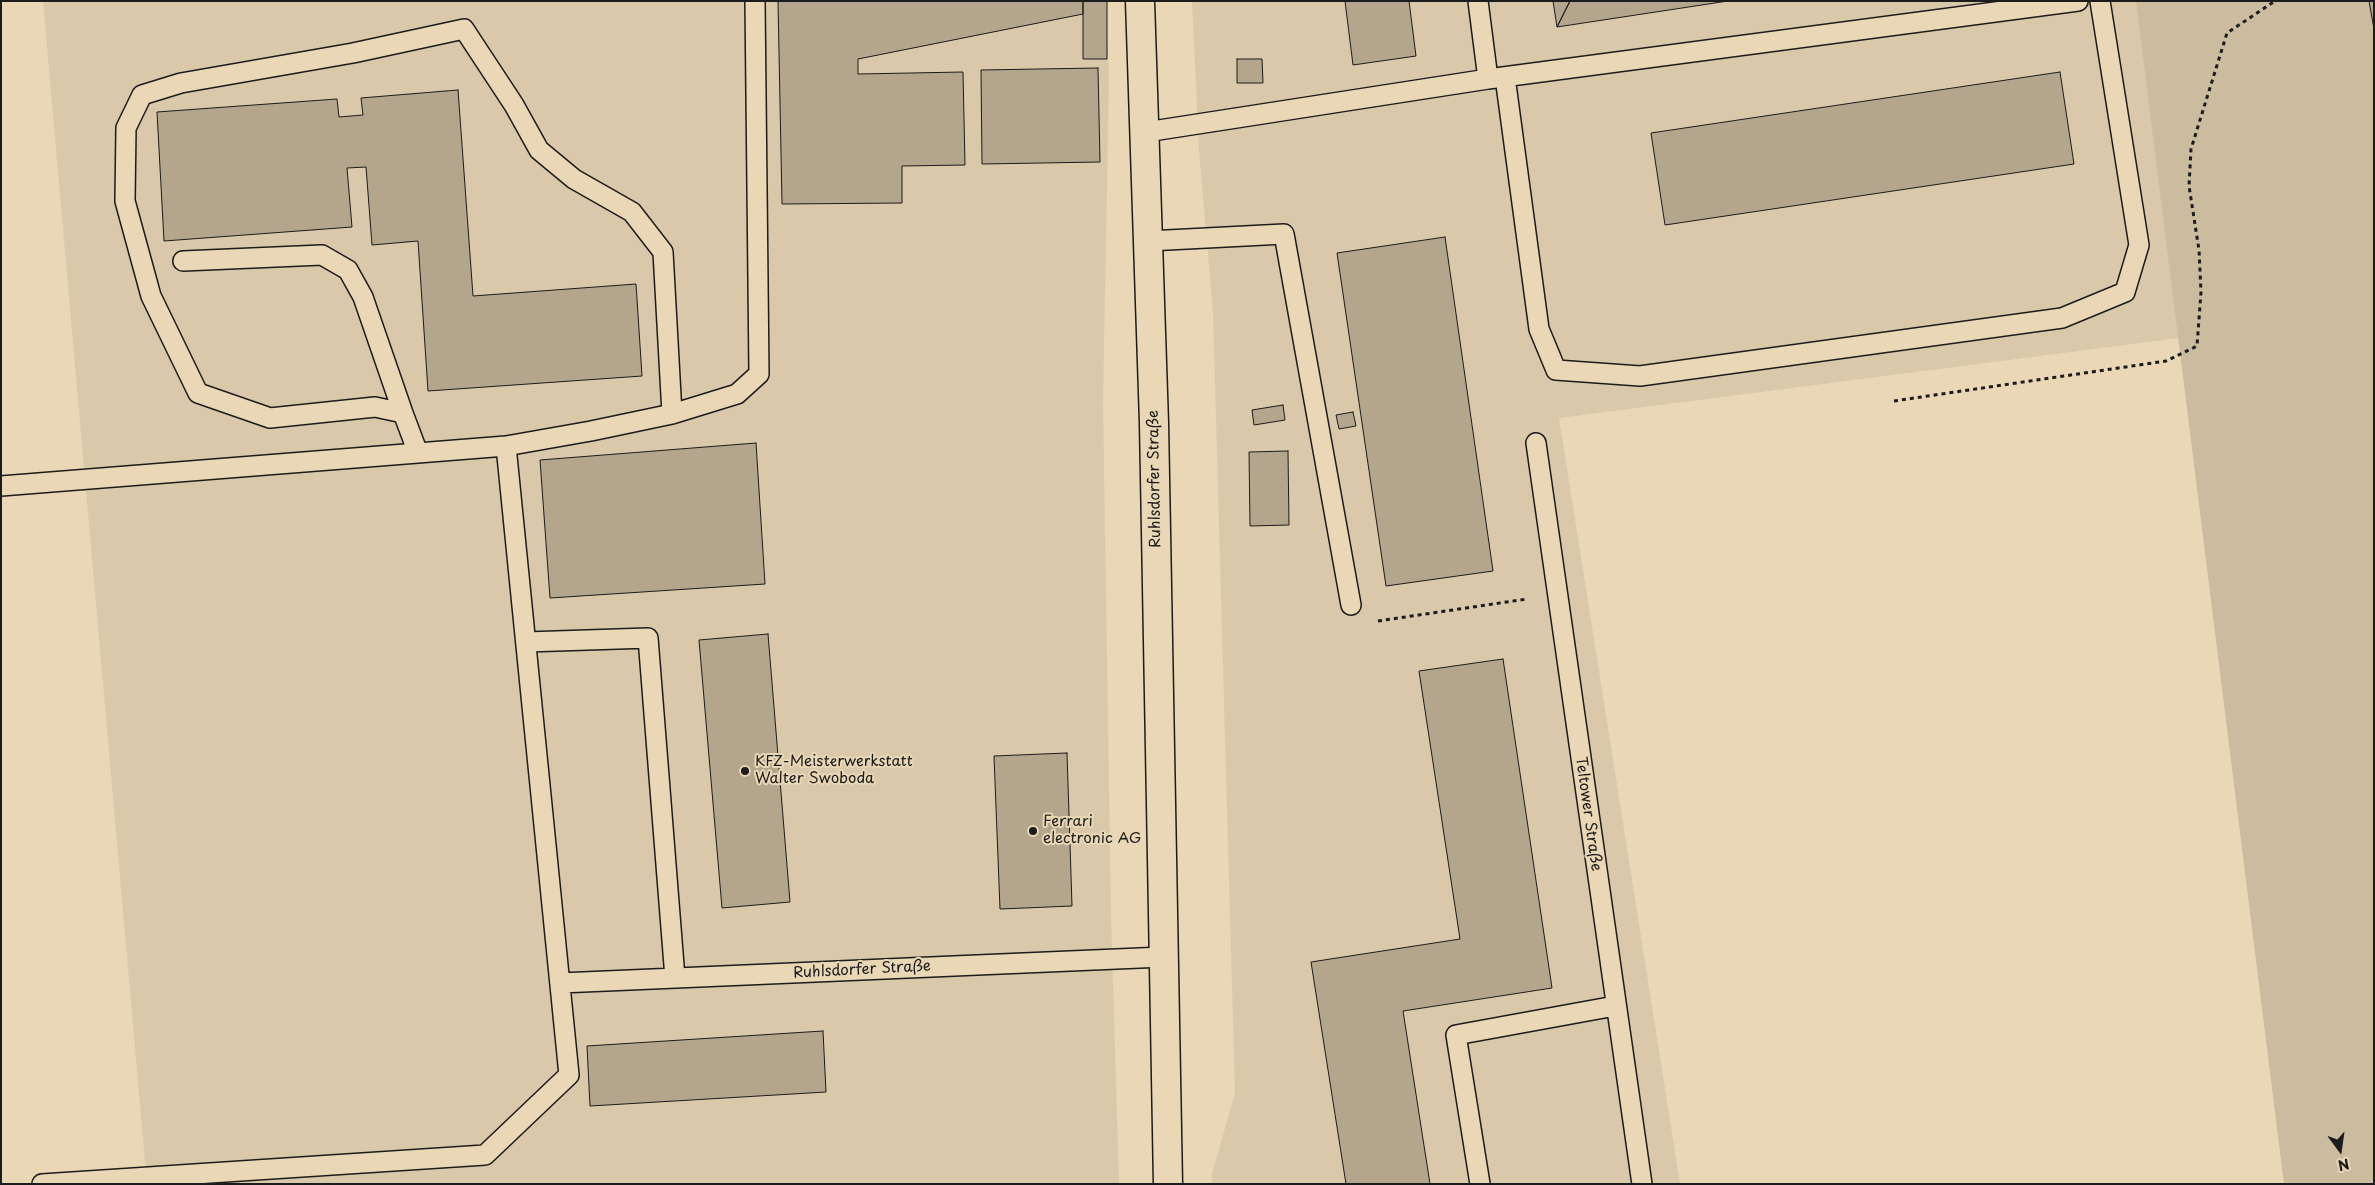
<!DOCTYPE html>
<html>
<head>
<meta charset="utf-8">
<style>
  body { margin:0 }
  #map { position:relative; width:2375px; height:1185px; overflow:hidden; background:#e9d7b5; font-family:"Playpen Sans",sans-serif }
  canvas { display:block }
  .frame { position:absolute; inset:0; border:2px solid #1c1c1c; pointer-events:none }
  .north { position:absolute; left:2315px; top:1125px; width:50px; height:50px; -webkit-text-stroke:4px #e9d7b5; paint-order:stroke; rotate:166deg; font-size:14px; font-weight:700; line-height:20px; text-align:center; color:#1c1c1c }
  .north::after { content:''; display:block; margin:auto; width:18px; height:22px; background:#1c1c1c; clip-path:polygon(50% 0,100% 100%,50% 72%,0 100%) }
</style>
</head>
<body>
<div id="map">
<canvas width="2375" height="1185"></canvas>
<div class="frame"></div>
<div class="north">N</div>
</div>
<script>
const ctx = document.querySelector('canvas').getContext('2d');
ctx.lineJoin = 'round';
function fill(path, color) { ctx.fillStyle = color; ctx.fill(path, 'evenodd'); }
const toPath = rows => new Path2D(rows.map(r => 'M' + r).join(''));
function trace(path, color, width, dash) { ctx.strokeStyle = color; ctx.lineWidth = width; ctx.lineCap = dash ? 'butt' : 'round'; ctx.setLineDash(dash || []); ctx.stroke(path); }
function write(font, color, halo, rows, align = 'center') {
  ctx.font = font + ' "Playpen Sans",sans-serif'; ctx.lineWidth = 4; ctx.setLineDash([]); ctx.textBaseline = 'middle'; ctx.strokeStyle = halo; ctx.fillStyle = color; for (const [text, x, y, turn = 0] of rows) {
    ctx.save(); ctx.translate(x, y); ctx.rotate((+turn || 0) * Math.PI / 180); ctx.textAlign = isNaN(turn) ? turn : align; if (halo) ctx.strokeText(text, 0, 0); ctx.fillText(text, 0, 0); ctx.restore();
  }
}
const built = toPath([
  [43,1,1105,1,1109,75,1103,403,1111,916,1119,1184,147,1184],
  [1192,1,2136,1,2179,338,1559,418,1680,1184,1212,1184,1212,1174,1235,1093,1213,312,1199,150]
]);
const green = toPath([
  [2136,1,2374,1,2374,1184,2284,1184]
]);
const building = toPath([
  [778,1,1083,1,1083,14,858,59,858,74,963,72,965,165,902,166,902,203,782,204,778,1],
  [1083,1,1107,1,1107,59,1083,59,1083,1],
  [1345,1,1409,1,1416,56,1353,65,1345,1],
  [1553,1,1570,1,1557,27,1553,1],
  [1570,1,1728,1,1557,27,1570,1],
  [2369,1,2374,1,2374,29,2369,1],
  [1237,59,1262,59,1263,83,1237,83,1237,59],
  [1098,68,1100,162,982,164,981,70,1098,68],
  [2060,72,2074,164,1665,225,1651,133,2060,72],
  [458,90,473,296,636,284,642,376,428,391,418,241,372,245,366,167,347,168,352,227,164,241,157,112,337,99,339,117,363,115,361,98,458,90],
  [1445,237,1493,571,1386,586,1337,253,1445,237],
  [1283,405,1285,420,1254,425,1252,410,1283,405],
  [1353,412,1356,426,1339,429,1336,415,1353,412],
  [756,443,765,584,550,598,540,460,756,443],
  [1288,451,1289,525,1250,526,1249,452,1288,451],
  [768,634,790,902,722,908,699,640,768,634],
  [1503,659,1552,988,1403,1011,1430,1184,1346,1184,1311,962,1460,939,1419,671,1503,659],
  [1067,753,1072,906,1000,909,994,756,1067,753],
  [823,1031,826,1092,590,1106,587,1046,823,1031]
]);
const path = toPath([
  [1894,401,2166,361,2197,346,2201,292,2199,250,2189,186,2191,149,2227,33,2275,1],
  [1378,621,1527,599]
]);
const service = toPath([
  [1478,1,1488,79],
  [1505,77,1539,329,1556,370,1640,376,2062,318,2125,292,2139,245,2100,1],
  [1146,132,1488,79,2078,1],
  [1148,241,1284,234,1351,605],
  [183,261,322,255,348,270,363,297,403,413],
  [1536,443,1642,1184],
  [418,453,403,413,375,407,270,418,198,393,151,296,125,201,126,128,142,95,181,83,353,53,464,29,514,105,539,150,574,179,632,212,663,252,672,414],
  [1,486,506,446,591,431,672,414,737,394,759,374,755,1],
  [526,642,648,638,675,978],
  [560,983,1163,957],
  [42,1184,485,1155,569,1075,506,446],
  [1480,1184,1456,1035,1615,1006]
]);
const secondary = toPath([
  [1140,1,1154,423,1168,1184]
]);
const markers = [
  [745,771,5,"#1c1c1c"],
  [1033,831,5,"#1c1c1c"]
];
const streetNames = [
  ["Ruhlsdorfer Straße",1155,479,-91],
  ["Teltower Straße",1588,814,82],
  ["Ruhlsdorfer Straße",862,970,-3]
];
const poiNames = [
  ["KFZ-Meisterwerkstatt",755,762],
  ["Walter Swoboda",755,779],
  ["Ferrari",1043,822],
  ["electronic AG",1043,839]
];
fill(built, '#d9c8a9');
fill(green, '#cbbb9f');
fill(building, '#b3a68d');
trace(building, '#1c1c1c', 1);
trace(service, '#1c1c1c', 22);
trace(secondary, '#1c1c1c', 31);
trace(path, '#1c1c1c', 3, [4, 4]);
trace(service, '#e9d7b5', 19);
trace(secondary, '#e9d7b5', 28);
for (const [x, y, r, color] of markers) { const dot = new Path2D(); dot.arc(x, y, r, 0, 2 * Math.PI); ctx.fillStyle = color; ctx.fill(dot); trace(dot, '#e9d7b5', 2); }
write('15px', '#1c1c1c', '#e9d7b5', streetNames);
write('15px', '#1c1c1c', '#e9d7b5', poiNames, 'left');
</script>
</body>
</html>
